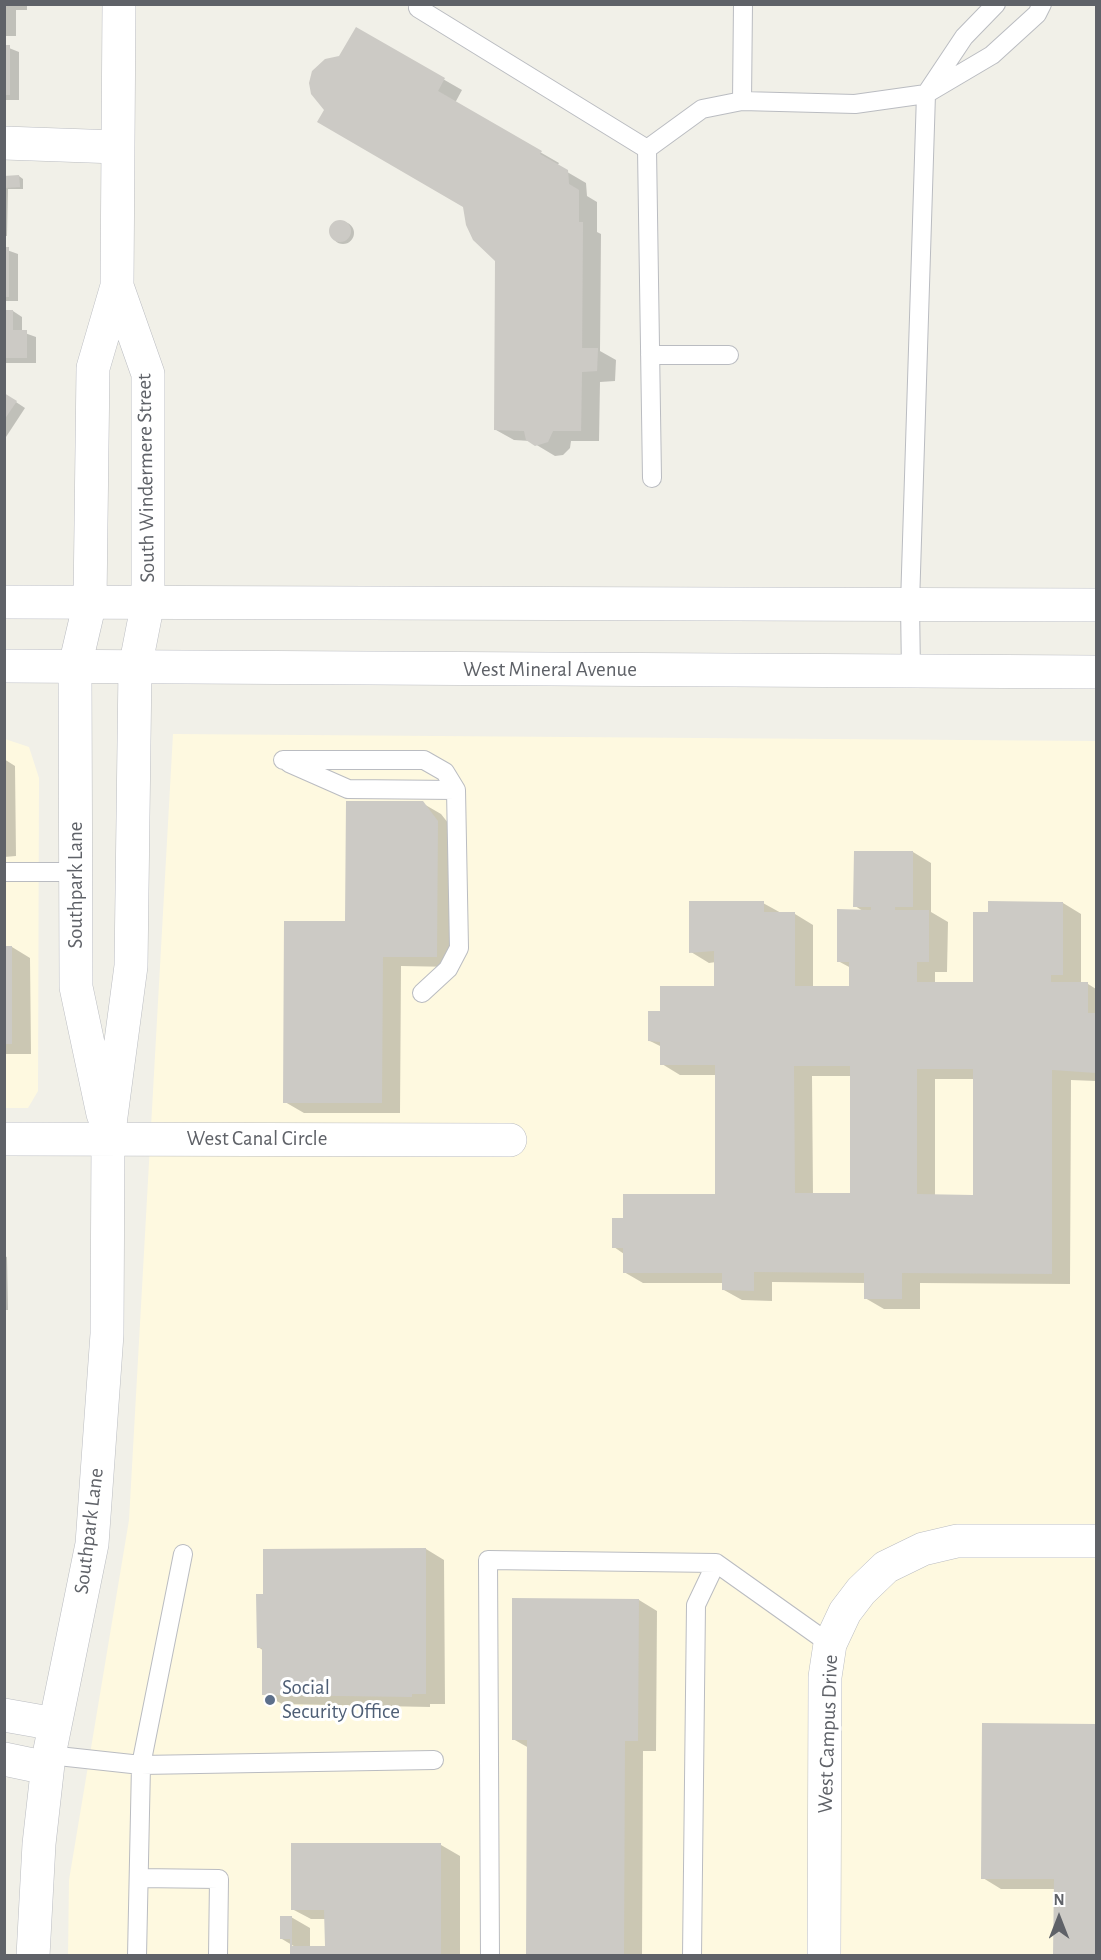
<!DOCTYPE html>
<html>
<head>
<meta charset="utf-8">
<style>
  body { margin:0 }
  #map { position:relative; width:1101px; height:1960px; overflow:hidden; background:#f1f0e8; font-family:"Alegreya Sans",sans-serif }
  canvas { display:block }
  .frame { position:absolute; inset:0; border:6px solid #5f6268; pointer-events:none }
  .north { position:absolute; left:1029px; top:1888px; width:60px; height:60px; -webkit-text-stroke:4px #fff; paint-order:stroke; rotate:0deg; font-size:16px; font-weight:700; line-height:24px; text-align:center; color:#5f6268 }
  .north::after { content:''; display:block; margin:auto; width:21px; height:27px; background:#5f6268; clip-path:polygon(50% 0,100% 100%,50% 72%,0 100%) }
</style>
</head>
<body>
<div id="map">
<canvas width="1101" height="1960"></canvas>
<div class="frame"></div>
<div class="north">N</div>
</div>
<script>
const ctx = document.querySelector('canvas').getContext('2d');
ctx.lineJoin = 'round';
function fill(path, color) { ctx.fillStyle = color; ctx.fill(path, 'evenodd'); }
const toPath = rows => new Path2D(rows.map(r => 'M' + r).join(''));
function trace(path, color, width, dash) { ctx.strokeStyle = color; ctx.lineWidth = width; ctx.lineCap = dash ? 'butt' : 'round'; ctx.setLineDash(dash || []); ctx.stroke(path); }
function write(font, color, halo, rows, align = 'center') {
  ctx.font = font + ' "Alegreya Sans",sans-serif'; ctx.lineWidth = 6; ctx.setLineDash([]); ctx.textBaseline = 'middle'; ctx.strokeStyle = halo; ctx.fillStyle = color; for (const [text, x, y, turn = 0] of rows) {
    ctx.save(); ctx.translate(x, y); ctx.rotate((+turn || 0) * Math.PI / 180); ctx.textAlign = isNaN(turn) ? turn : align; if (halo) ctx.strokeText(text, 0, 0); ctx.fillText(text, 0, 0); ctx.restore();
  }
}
const commercial = toPath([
  [173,734,1096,741,1096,1955,68,1956,69,1880,129,1520],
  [5,739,29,747,39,778,38,1091,28,1108,5,1108]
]);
const shadow = toPath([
  [4,4,27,4,27,10,16,10,16,36,4,36],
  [356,29,462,90,455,103,559,163,557,166,586,183,587,196,597,202,597,232,601,234,600,351,616,360,615,381,600,382,599,441,571,441,570,448,563,455,555,456,530,441,514,440,496,430,496,261,464,206,326,109,340,57],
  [4,46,19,52,19,100,4,100],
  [19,176,23,179,23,189,8,189,7,236,4,236,4,177],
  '332 233a11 11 0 1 1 22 0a11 11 0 1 1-22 0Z',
  [4,249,18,254,18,301,4,301],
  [4,311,13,311,22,317,22,332,36,337,36,363,4,363],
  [4,394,25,408,4,440],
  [4,759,15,766,16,856,4,857],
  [422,803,441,814,456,833,455,967,401,966,400,1113,304,1113,285,1102,346,922],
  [913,852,931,863,931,912,948,922,947,972,935,972,935,983,974,983,1063,903,1081,914,1081,984,1088,984,1096,989,1096,1081,1071,1080,1070,1284,920,1283,920,1309,884,1309,865,1298,865,1283,772,1282,772,1301,742,1300,724,1290,724,1283,643,1283,624,1272,624,1254,614,1247,625,1220,716,1196,717,1075,680,1075,662,1064,662,1047,650,1041,661,1013,716,987,716,962,709,963,691,952,763,903,783,914,795,914,813,925,813,988,851,988,851,968,838,961,863,911,855,906],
  [812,1076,852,1076,851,1195,813,1195],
  [935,1079,975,1079,975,1196,935,1196],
  [4,947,12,947,30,958,31,1054,4,1054],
  [4,1256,7,1257,8,1310,6,1310,6,1326],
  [426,1549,444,1560,445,1704,430,1704,430,1707,282,1704,264,1694,264,1651,258,1647],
  [639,1600,657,1611,656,1751,643,1751,642,1956,528,1956,529,1748,513,1739],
  [983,1724,1096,1725,1096,1956,1055,1956,1055,1889,1001,1889,983,1878],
  [292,1844,441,1845,460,1856,460,1956,291,1956,297,1948,282,1939,291,1917,310,1928,310,1947,326,1947,326,1919,311,1919,292,1909]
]);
const building = toPath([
  [356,27,445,78,438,91,542,151,540,154,568,170,569,184,579,190,579,222,583,222,582,348,598,348,597,371,582,372,581,431,553,431,548,442,535,446,526,440,524,431,494,430,495,261,473,240,466,225,463,207,317,122,324,110,311,94,309,83,312,71,325,59,339,56],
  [4,45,10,45,10,95,4,95],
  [19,175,20,187,4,188,4,176],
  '329 231a11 11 0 1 1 22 0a11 11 0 1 1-22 0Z',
  [4,247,9,247,9,297,4,297],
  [4,310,13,310,13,330,27,330,27,358,4,358],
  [4,393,17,401,4,420],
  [346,801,423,801,438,821,437,957,383,957,382,1103,283,1103,284,921,345,921],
  [854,851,913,851,913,907,895,907,895,910,929,910,929,962,917,962,917,982,973,982,973,912,988,912,988,901,1063,902,1063,975,1051,975,1051,982,1088,982,1088,1013,1096,1013,1096,1073,1052,1070,1052,1274,902,1273,902,1299,864,1299,864,1273,754,1272,754,1291,722,1290,722,1273,623,1273,623,1248,612,1248,612,1218,623,1218,623,1194,715,1194,715,1065,660,1065,660,1042,648,1041,648,1011,660,1011,660,986,714,986,714,951,689,953,689,901,764,901,764,912,795,912,795,986,849,986,849,962,837,962,837,909,871,910,871,907,853,907],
  [794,1066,850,1066,850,1193,795,1193],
  [917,1069,973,1069,973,1195,917,1194],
  [4,946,12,946,12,1044,4,1044],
  [426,1548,426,1694,412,1694,412,1697,262,1695,262,1648,257,1648,256,1594,263,1594,263,1549],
  [512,1598,639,1599,638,1741,625,1741,624,1956,526,1956,527,1740,512,1740],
  [982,1723,1096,1724,1096,1956,1053,1956,1054,1879,981,1879],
  [291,1843,441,1843,441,1956,290,1956,290,1939,280,1939,280,1916,292,1916,292,1946,325,1946,324,1910,291,1910]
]);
const lane = toPath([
  [418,8,647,149],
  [742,101,743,4],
  [650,355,729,355],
  [652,478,647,149,702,109,742,101,855,104,926,94,992,55,1037,14,1042,4],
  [911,673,910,604,926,94,964,37,996,4],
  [283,760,424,760,445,772,456,790,459,948,448,969,422,993],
  [289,763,348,789,456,790],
  [4,872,76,872],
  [183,1554,141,1765,434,1760],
  [49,1755,141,1765,137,1956],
  [139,1878,219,1879,218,1956],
  [490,1956,488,1560,716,1563,830,1644],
  [692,1956,696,1605,716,1563]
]);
const street = toPath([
  [4,143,117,147],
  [103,1114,76,987,75,666,90,602,93,368,117,286,119,4],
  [4,1139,510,1140],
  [4,1715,55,1724],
  [4,1759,47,1768],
  [33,1956,39,1844,49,1755,92,1544,107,1334,108,1139,131,966,135,668,148,602,148,374,117,286],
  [824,1956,825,1677,830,1644,845,1612,861,1591,886,1567,923,1549,957,1541,1096,1541]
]);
const secondary = toPath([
  [4,602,1096,605],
  [4,666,1096,672]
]);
const markers = [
  [270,1700,6,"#5c6f8a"]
];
const streetNames = [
  ["South Windermere Street",146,478,-91],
  ["West Mineral Avenue",550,670],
  ["Southpark Lane",76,885,-90],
  ["West Canal Circle",257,1139],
  ["Southpark Lane",89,1531,-83],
  ["West Campus Drive",828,1734,-88]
];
const serviceNames = [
  ["Social",282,1688],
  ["Security Office",282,1712]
];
fill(commercial, '#fef9e0');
fill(shadow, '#0003');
fill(building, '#cccac5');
trace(lane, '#babcc1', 20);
trace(street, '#babcc1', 34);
trace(secondary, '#bbbdc3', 34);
trace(lane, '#fff', 18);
trace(street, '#fff', 33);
trace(secondary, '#fff', 33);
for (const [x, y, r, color] of markers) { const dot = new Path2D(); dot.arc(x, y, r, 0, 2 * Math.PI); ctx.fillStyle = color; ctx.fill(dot); trace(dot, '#fff', 2); }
write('21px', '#5f6268', '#fff', streetNames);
write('21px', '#4e5e75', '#fff', serviceNames, 'left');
</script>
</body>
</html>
